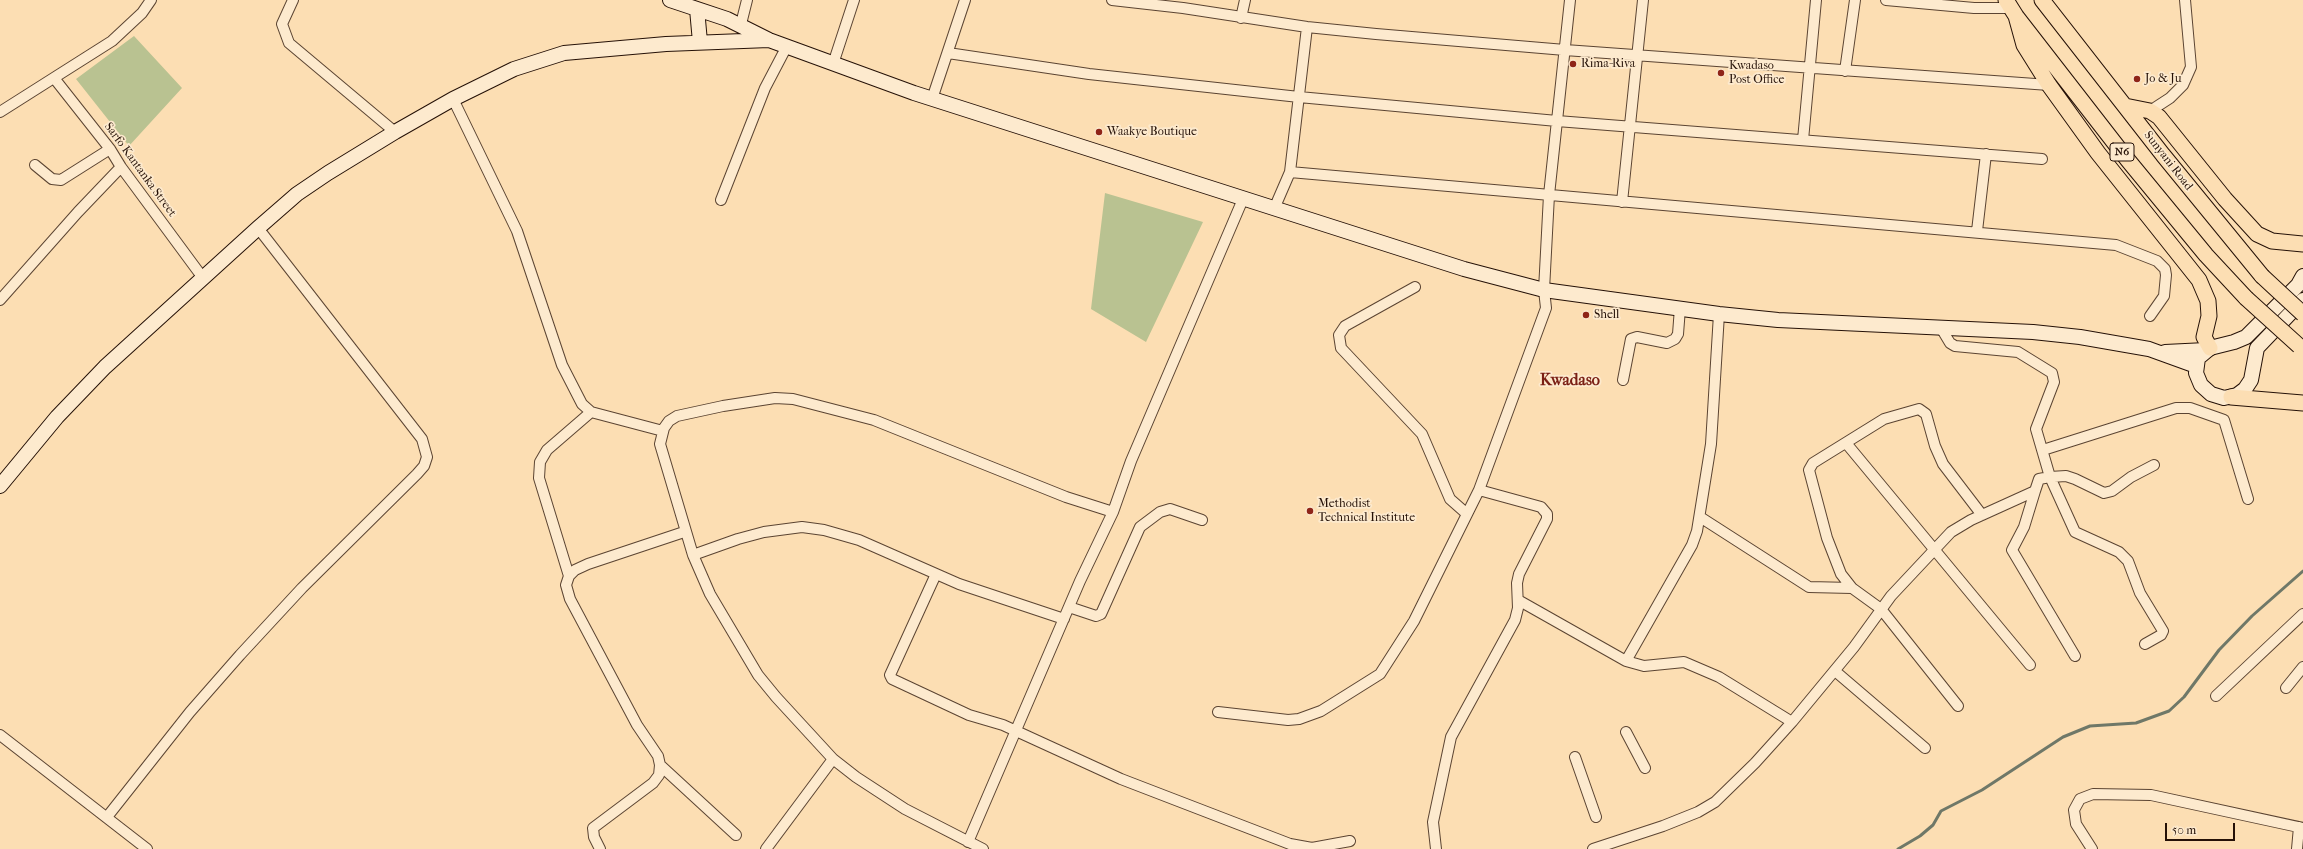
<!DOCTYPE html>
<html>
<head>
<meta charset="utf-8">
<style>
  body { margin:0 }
  #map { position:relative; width:2303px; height:849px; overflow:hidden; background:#fcdeb3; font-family:"IM FELL French Canon",serif }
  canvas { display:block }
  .scale { position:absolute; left:2165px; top:823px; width:70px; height:18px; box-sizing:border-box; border:2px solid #251107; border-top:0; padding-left:5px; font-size:12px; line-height:14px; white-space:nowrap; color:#251107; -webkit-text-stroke:3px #fdeace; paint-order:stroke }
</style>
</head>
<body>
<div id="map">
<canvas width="2303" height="849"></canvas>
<div class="scale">50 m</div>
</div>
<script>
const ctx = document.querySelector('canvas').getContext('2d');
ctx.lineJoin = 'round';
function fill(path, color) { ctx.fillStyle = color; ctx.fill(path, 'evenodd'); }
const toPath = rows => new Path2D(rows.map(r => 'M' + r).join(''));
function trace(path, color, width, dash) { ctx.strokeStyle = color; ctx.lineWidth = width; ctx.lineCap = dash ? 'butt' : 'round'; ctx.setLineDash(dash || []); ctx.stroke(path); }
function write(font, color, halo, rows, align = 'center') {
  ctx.font = font + ' "IM FELL French Canon",serif'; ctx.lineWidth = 3.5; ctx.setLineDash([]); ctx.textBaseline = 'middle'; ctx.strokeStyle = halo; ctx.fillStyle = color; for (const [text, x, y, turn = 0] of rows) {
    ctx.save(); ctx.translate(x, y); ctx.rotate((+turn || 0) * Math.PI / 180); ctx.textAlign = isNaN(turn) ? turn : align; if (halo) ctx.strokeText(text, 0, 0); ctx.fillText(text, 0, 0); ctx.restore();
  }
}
const green = toPath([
  [134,36,182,88,129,146,76,79],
  [1105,193,1203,222,1146,342,1091,309]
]);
const stream = toPath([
  [1898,849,1920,836,1933,825,1941,811,1982,790,2063,737,2090,726,2136,723,2169,711,2184,697,2219,650,2252,616,2303,571]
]);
const street = toPath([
  [293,0,282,24,289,43,395,132],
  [1112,0,1183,8,1307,27,1376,34,1565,50,2049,85],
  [1886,0,1974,8,2012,8],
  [1241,18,1245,0],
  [741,24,747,0],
  [948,53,1089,74,1299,97,1557,121,2042,159],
  [833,64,854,0],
  [1845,71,1855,0],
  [54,78,110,149,121,167,203,278],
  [453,99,517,231,562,365,582,404,591,412,663,431],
  [932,99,965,0],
  [2150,111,2170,98,2183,85,2191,67,2185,0],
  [0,112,112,41,142,13,151,0],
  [1803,140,1816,0],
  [35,165,52,179,61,180,110,149],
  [1290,172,2116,245,2157,261,2165,269,2166,275,2164,296,2150,316],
  [721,200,765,88,787,46],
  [1622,202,1643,0],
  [1274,209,1290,172,1307,27],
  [1977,231,1986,154],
  [1415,287,1345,326,1339,335,1341,348,1422,434,1450,499,1467,514],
  [0,300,78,212,121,167],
  [1623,380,1631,339,1637,337,1667,343,1675,339,1678,334,1680,308],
  [1846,443,2030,665],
  [2043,450,2176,408,2190,408,2224,420,2248,499],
  [2035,491,2024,527,2012,550,2075,656],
  [1700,517,1809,587,1852,588],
  [693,555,738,539,764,532,802,527,824,530,859,540,959,584,1064,619],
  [936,574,890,675,892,679,969,715,1003,725,1121,779,1290,844,1312,848,1350,841],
  [569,576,539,478,540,462,547,450,591,412],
  [1518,600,1626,661,1644,666,1684,662,1719,677,1792,722],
  [1069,607,1096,616,1101,614,1140,527,1160,512,1170,509,1202,520],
  [2145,644,2161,635,2163,631,2140,593,2128,561,2119,552,2075,532,2050,477,2066,476,2075,479,2104,493,2112,491,2131,477,2154,465],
  [1626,661,1692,545,1697,531,1711,444,1719,314],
  [1835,671,1925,748],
  [2286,688,2303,667],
  [2216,696,2303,614],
  [1958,706,1881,609,1852,588,1841,574,1827,538,1809,470,1813,463,1884,419,1919,409,1926,414,1935,446,1943,464,1982,515],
  [1218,712,1288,720,1299,719,1321,711,1380,674,1414,621,1479,490],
  [1626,732,1645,768],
  [0,735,147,849],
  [1575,757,1596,817],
  [660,765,736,835],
  [107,817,190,712,240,655,302,588,417,474,424,466,427,457,422,439,258,228],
  [968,842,1080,581,1113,512,1131,461,1243,199],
  [600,849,594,837,593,828,653,783,659,775,660,765,658,756,637,725,570,599,566,585,569,576,575,570,588,564,684,532],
  [766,849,833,759],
  [983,849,905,809,856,777,833,759,776,697,758,675,710,594,693,555,660,444,664,428,669,421,677,416,723,406,775,398,793,399,874,420,1066,497,1113,512],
  [1436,849,1433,822,1451,737,1515,620,1518,608,1517,583,1519,574,1547,519,1547,514,1541,507,1479,490,1546,308,1544,290,1549,195,1570,0],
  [1593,849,1663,826,1698,812,1715,802,1755,763,1792,722,1854,647,1891,596,1951,532,1971,520,2035,491,2039,479,2050,477,2036,429,2054,382,2052,373,2018,352,1955,346,1950,343,1941,328],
  [2092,849,2076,824,2074,810,2080,799,2093,794,2151,795,2303,828],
  [2297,849,2299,827]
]);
const secondary = toPath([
  [670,0,727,19,769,40,914,93,1464,269,1544,290,1719,314,1778,320,2033,332,2080,337,2149,349,2196,366],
  [697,9,700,42],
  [2303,276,2298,285,2246,337,2234,342,2210,348,2198,358,2196,373,2201,385,2211,394,2224,398,2237,395,2245,389,2251,380,2257,348,2303,300],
  [2165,352,2206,350],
  [0,486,57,417,105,367,258,228,297,194,328,173,395,132,453,99,514,69,564,53,666,44,769,40]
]);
const primary = toPath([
  [2006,0,2016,16,2127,159,2206,255,2246,298],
  [2042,0,2163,155,2262,276],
  [2016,16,2024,45,2049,85,2098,153,2199,280,2208,301,2209,316,2204,337,2210,348],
  [2125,106,2150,111,2159,117,2225,199,2257,234,2272,241,2303,244],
  [2231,397,2303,403]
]);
const primaryBridge = toPath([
  [2262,276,2303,314],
  [2246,298,2299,346]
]);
const markers = [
  [1573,64,4,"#8f2418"],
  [1721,73,4,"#8f2418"],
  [2137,79,4,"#8f2418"],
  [1099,132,4,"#8f2418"],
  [1586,315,4,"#8f2418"],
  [1310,511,4,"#8f2418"]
];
const shields = [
  [2122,152,24]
];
const shieldNames = [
  ["N6",2122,152]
];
const poiNames = [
  ["Rima-Riva",1581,64],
  ["Kwadaso",1729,66],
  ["Post Office",1729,80],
  ["Jo & Ju",2145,79],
  ["Waakye Boutique",1107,132],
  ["Shell",1594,315],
  ["Methodist",1318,504],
  ["Technical Institute",1318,518]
];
const streetNames = [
  ["Sunyani Road",2168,161,52],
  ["Sarfo Kantanka Street",140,170,54]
];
const districtNames = [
  ["Kwadaso",1570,381]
];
fill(green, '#b9c291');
trace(stream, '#6f7868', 3);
trace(street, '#5b4432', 12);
trace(secondary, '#251107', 16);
trace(primary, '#251107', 17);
trace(street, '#fdeace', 10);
trace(secondary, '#fdeace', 14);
trace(primary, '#fcdeb3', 15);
trace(primaryBridge, '#251107', 17, []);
trace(primaryBridge, '#fcdeb3', 15);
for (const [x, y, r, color] of markers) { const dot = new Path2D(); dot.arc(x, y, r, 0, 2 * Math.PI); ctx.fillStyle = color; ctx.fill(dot); trace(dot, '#fdeace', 1.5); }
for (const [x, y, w] of shields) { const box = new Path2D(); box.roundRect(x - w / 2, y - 9, w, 18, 3); ctx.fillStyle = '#fdeace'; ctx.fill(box); trace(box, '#251107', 1); }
write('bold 11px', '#251107', null, shieldNames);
write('12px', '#251107', '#fdeace', poiNames, 'left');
write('12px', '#251107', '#fdeace', streetNames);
write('bold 16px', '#7a1f14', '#fdeace', districtNames);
</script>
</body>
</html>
